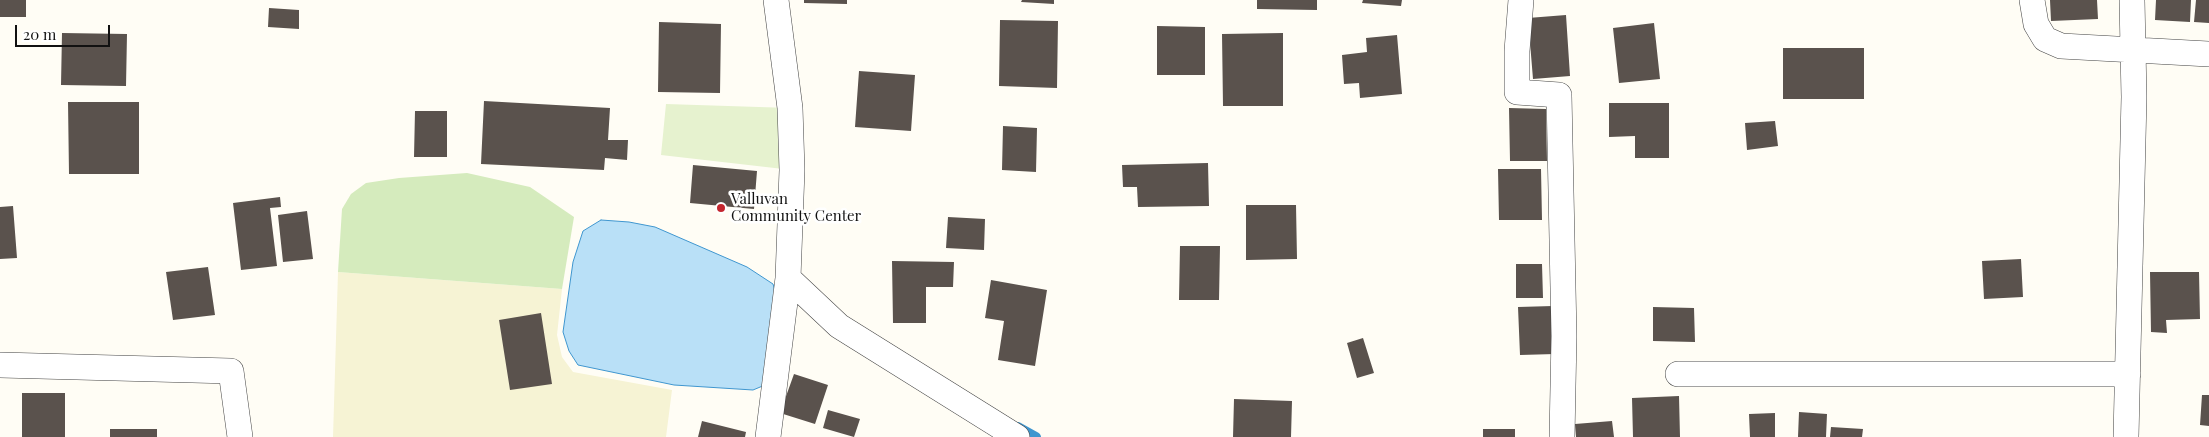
<!DOCTYPE html>
<html>
<head>
<meta charset="utf-8">
<style>
  body { margin:0 }
  #map { position:relative; width:2209px; height:437px; overflow:hidden; background:#fffdf5; font-family:"Playfair Display",serif }
  canvas { display:block }
  .scale { position:absolute; left:15px; top:25px; width:95px; height:22px; box-sizing:border-box; border:2px solid #111; border-top:0; padding-left:6px; font-size:15px; line-height:18px; white-space:nowrap; color:#111; -webkit-text-stroke:4px #fff; paint-order:stroke }
</style>
</head>
<body>
<div id="map">
<canvas width="2209" height="437"></canvas>
<div class="scale">20 m</div>
</div>
<script>
const ctx = document.querySelector('canvas').getContext('2d');
ctx.lineJoin = 'round';
function fill(path, color) { ctx.fillStyle = color; ctx.fill(path, 'evenodd'); }
const toPath = rows => new Path2D(rows.map(r => 'M' + r).join(''));
function trace(path, color, width, dash) { ctx.strokeStyle = color; ctx.lineWidth = width; ctx.lineCap = dash ? 'butt' : 'round'; ctx.setLineDash(dash || []); ctx.stroke(path); }
function write(font, color, halo, rows, align = 'center') {
  ctx.font = font + ' "Playfair Display",serif'; ctx.lineWidth = 5; ctx.setLineDash([]); ctx.textBaseline = 'middle'; ctx.strokeStyle = halo; ctx.fillStyle = color; for (const [text, x, y, turn = 0] of rows) {
    ctx.save(); ctx.translate(x, y); ctx.rotate((+turn || 0) * Math.PI / 180); ctx.textAlign = isNaN(turn) ? turn : align; if (halo) ctx.strokeText(text, 0, 0); ctx.fillText(text, 0, 0); ctx.restore();
  }
}
const farmland = toPath([
  [338,272,562,289,557,335,562,357,573,372,672,390,666,437,333,437]
]);
const green = toPath([
  [467,173,530,187,574,217,562,289,338,272,342,209,351,194,366,183,399,178]
]);
const pitch = toPath([
  [666,104,790,108,792,170,661,155]
]);
const water = toPath([
  [601,220,629,222,655,227,747,267,773,284,778,301,765,385,753,390,674,385,578,365,569,351,563,332,573,262,583,231,601,220]
]);
const stream = toPath([
  [1018,427,1036,437]
]);
const building = toPath([
  [0,0,26,0,26,17,0,17],
  [804,0,847,0,847,4,804,3],
  [1022,0,1054,0,1054,4,1021,2],
  [1257,0,1317,0,1317,10,1257,9],
  [1363,0,1402,0,1401,6,1362,3],
  [2050,0,2097,0,2098,19,2051,21],
  [2156,0,2191,0,2190,22,2155,20],
  [2196,0,2209,0,2209,23,2194,22],
  [269,8,299,10,299,29,268,27],
  [1566,15,1570,76,1533,79,1528,18],
  [1000,20,1058,21,1057,88,999,86],
  [659,22,721,24,720,93,658,92],
  [1654,23,1660,79,1619,83,1613,28],
  [1157,26,1205,27,1205,75,1157,75],
  [62,33,127,34,126,86,61,85],
  [1283,33,1283,106,1223,106,1222,34],
  [1397,35,1402,94,1360,98,1359,83,1344,84,1342,55,1367,52,1366,38],
  [1783,48,1864,48,1864,99,1783,99],
  [859,71,915,75,911,131,855,127],
  [484,101,610,108,608,140,628,140,627,160,605,158,604,170,481,164],
  [68,102,139,102,139,174,69,174],
  [1609,103,1669,103,1669,158,1635,158,1635,136,1609,137],
  [1509,108,1546,109,1547,161,1510,161],
  [415,111,447,111,447,157,414,157],
  [1775,121,1778,146,1747,150,1745,123],
  [1003,126,1037,128,1036,172,1002,170],
  [1208,163,1209,206,1138,207,1137,187,1123,187,1122,165],
  [693,165,757,171,754,209,690,203],
  [1498,169,1541,169,1542,220,1499,220],
  [280,197,281,207,270,208,277,266,241,270,233,203],
  [1246,205,1296,205,1297,259,1246,260],
  [13,206,17,258,0,259,0,207],
  [307,211,313,259,283,262,278,215],
  [948,217,985,219,984,250,946,248],
  [1180,246,1220,246,1219,300,1179,300],
  [2021,259,2023,297,1984,299,1982,261],
  [892,261,954,262,953,287,926,287,926,323,893,323],
  [1516,264,1542,264,1543,298,1516,298],
  [208,267,215,315,173,320,166,272],
  [2150,272,2199,272,2200,319,2166,320,2167,333,2151,332],
  [991,280,1047,290,1035,366,998,360,1004,321,985,318],
  [1553,306,1555,354,1520,355,1518,307],
  [1653,307,1694,308,1695,342,1653,341],
  [541,313,552,384,510,390,499,320],
  [1363,338,1374,373,1357,378,1347,343],
  [794,374,828,385,815,424,780,413],
  [22,393,65,393,65,437,22,437],
  [2202,395,2209,395,2209,426,2200,425],
  [1679,396,1680,437,1633,437,1632,398],
  [1234,399,1292,401,1291,437,1233,437],
  [828,410,860,419,854,437,823,428],
  [1799,412,1827,414,1826,437,1798,437],
  [1775,413,1775,437,1750,437,1749,414],
  [702,421,746,432,745,437,698,437],
  [1612,421,1614,437,1576,437,1575,424],
  [1831,427,1863,429,1862,437,1830,437],
  [110,429,157,429,157,437,110,437],
  [1483,429,1515,429,1515,437,1483,437]
]);
const street = toPath([
  [1521,0,1517,51,1517,92,1559,95,1564,336,1562,437],
  [2032,0,2036,24,2045,39,2061,46,2209,54],
  [788,278,839,326,1017,437],
  [0,365,231,371,240,437],
  [1678,374,2128,374],
  [768,437,788,278,792,170,790,108,776,0],
  [2126,437,2134,97,2132,0]
]);
const markers = [
  [721,208,5,"#c4262e"]
];
const poiNames = [
  ["Valluvan",731,199],
  ["Community Center",731,216]
];
fill(farmland, '#f6f3d4');
fill(green, '#d5ebbd');
fill(pitch, '#e6f2cf');
fill(water, '#b9e0f7');
trace(water, '#3f96cf', 1);
trace(stream, '#3f96cf', 10);
fill(building, '#5a524d');
trace(street, '#444', 26);
trace(street, '#fff', 25);
for (const [x, y, r, color] of markers) { const dot = new Path2D(); dot.arc(x, y, r, 0, 2 * Math.PI); ctx.fillStyle = color; ctx.fill(dot); trace(dot, '#fff', 2); }
write('15px', '#111', '#fff', poiNames, 'left');
</script>
</body>
</html>
